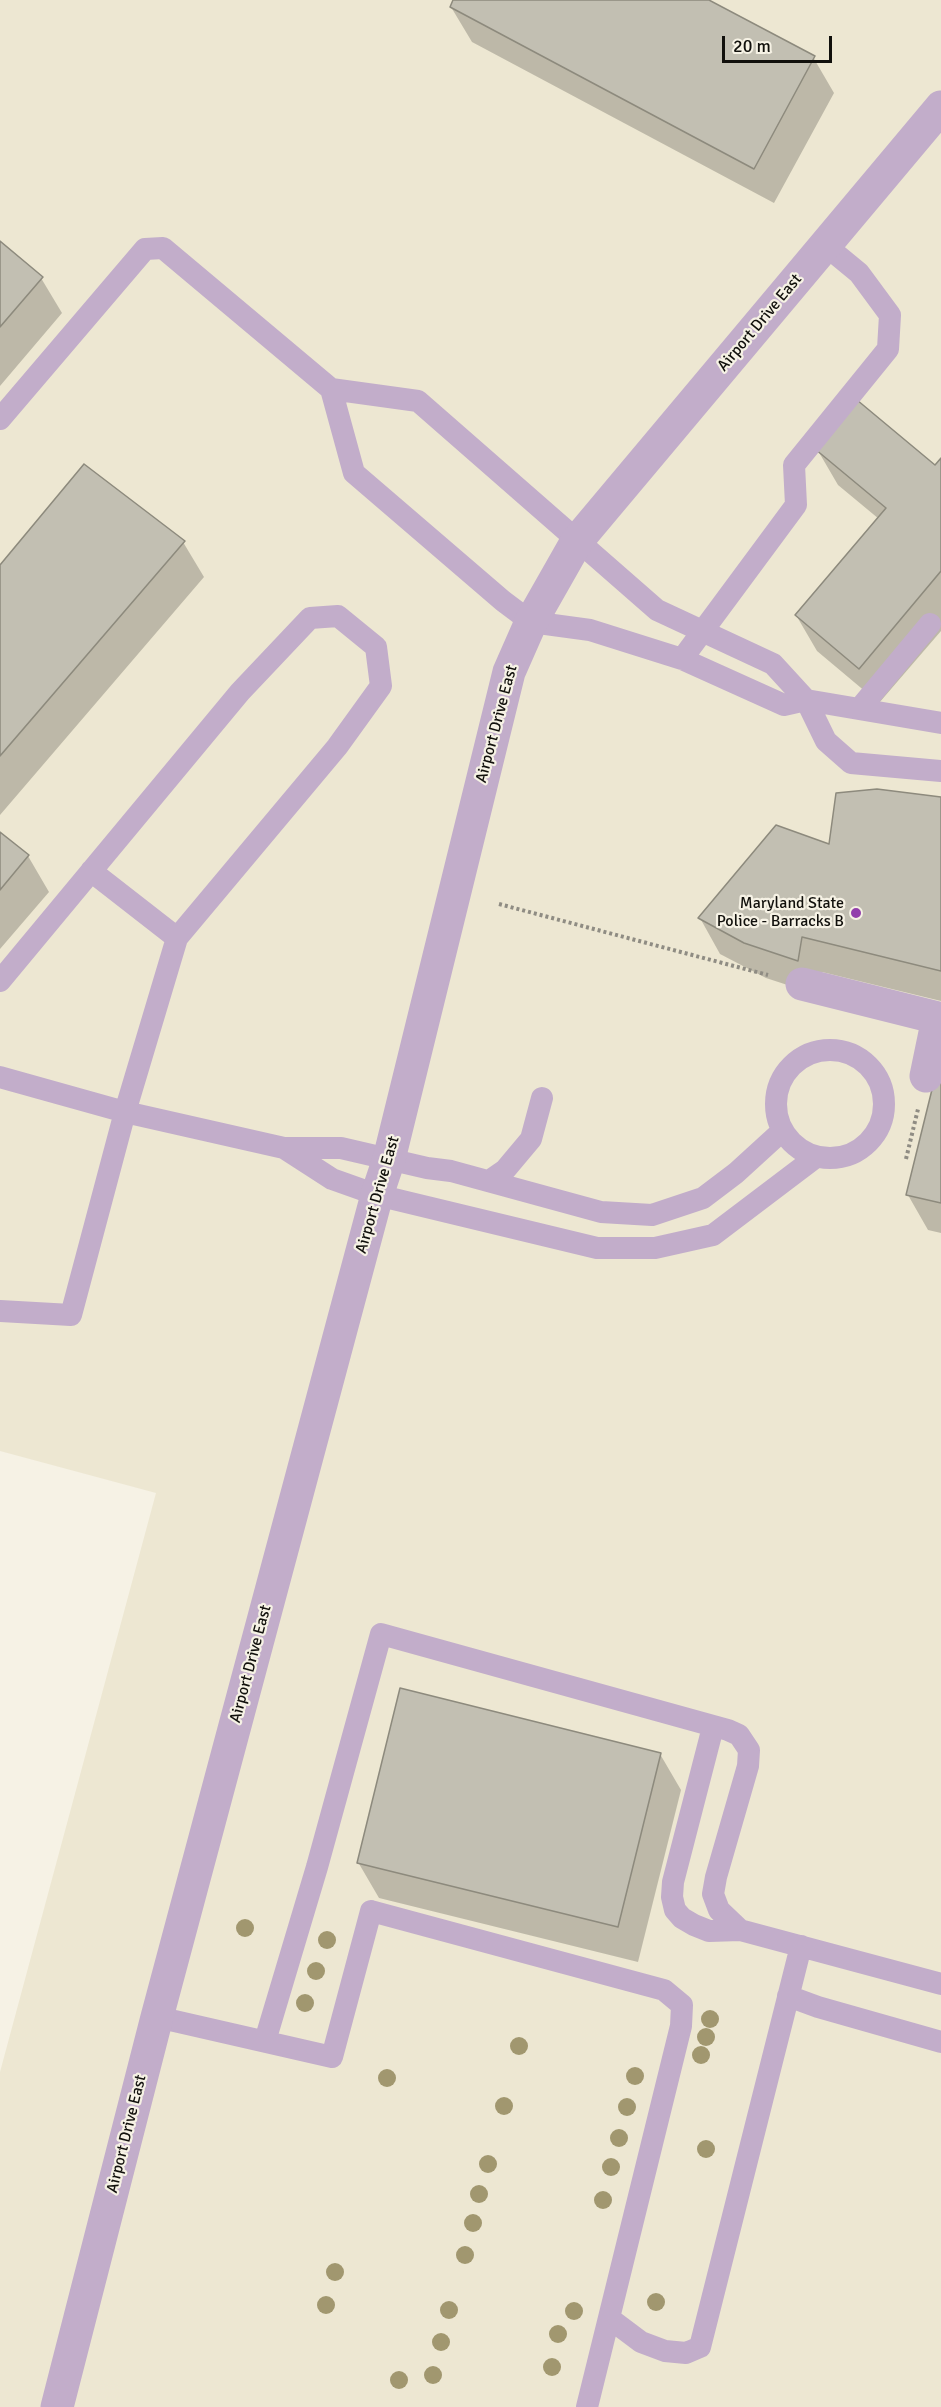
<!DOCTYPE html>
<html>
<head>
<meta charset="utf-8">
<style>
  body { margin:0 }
  #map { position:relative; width:941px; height:2407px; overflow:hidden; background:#f6f2e5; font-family:Signika,sans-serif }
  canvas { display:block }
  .scale { position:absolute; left:722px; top:36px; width:110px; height:27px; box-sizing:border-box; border:3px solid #11100c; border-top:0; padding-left:8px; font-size:18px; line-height:21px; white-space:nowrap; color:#11100c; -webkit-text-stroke:4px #f6f2e5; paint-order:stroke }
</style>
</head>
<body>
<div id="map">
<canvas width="941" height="2407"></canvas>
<div class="scale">20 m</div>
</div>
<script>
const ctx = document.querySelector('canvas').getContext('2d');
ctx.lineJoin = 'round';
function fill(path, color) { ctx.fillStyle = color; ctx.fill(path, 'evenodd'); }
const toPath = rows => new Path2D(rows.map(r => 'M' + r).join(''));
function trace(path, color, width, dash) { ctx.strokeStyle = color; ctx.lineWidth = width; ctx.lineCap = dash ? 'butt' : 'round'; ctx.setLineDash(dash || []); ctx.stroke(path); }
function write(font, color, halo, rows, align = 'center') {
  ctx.font = font + ' Signika,sans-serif'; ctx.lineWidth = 4.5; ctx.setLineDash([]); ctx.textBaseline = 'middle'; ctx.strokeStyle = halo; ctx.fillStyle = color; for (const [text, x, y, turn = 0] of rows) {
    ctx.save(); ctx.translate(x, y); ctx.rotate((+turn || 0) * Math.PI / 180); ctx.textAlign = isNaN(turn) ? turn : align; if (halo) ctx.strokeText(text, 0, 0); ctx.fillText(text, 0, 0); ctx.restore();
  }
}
const built = toPath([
  [0,0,941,0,941,2407,0,2407,0,2072,156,1493,0,1451]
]);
const shadow = toPath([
  [455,0,706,0,813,57,834,93,774,203,472,42,451,7],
  [0,243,41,278,62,313,0,386],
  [817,449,935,468,941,460,941,631,879,703,817,651,796,615,879,519,838,485],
  [183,542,204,577,0,815,0,567],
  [941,798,941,1001,822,972,818,995,766,978,720,954,700,918,830,846],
  [0,834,28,856,49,892,0,949],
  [941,1060,941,1233,928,1230,908,1195],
  [660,1754,681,1790,638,1962,379,1898,358,1862]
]);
const building = toPath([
  [453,0,709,0,815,56,754,169,450,7,453,0],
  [0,241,43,277,0,327,0,241],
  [857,400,935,465,941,458,941,571,859,669,795,615,886,508,815,449,857,400],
  [84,464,185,541,0,756,0,565,84,464],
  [877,789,941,797,941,971,802,937,798,961,744,943,698,918,776,825,829,844,836,793,877,789],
  [0,832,29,855,0,890,0,832],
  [941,1053,941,1203,906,1195,941,1053],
  [400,1688,661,1753,618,1927,357,1863,400,1688]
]);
const path = toPath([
  [499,904,768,975],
  [906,1159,918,1109]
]);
const lane = toPath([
  [0,419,145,249,163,248,331,389],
  [682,659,796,505,794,465,888,349,890,315,859,273,825,245],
  [860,708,930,624],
  [941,723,806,700,784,705,682,659,590,630,531,622,503,601,354,473,331,389,418,401,657,610,773,664,806,700,826,741,851,763,941,771],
  [91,871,177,938],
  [0,981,240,692,310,618,338,616,376,647,381,686,337,747,177,938,125,1112,71,1315,0,1311],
  '776 1104a54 54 0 1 1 108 0a54 54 0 1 1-108 0Z',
  [0,1077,125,1112,284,1148,341,1148,427,1168,451,1171,601,1212,652,1215,703,1198,736,1173,782,1131],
  [284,1148,332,1179,377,1195,597,1248,655,1248,713,1235,816,1157],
  [489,1181,505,1170,531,1139,542,1098],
  [740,1930,941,1984],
  [788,1996,818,2007,941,2042],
  [157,2017,332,2057,371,1911,664,1990,682,2005,681,2026,587,2407],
  [265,2041,317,1867,381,1634,728,1730,739,1735,749,1750,748,1766,716,1877,713,1894,719,1910,740,1930,709,1931,694,1925,682,1918,675,1910,672,1897,673,1882,713,1727],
  [609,2318,641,2342,665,2351,686,2353,700,2347,801,1946]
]);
const street = toPath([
  [802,984,938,1018,926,1076],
  [57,2407,157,2017,377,1195,389,1159,509,672,531,622,577,541,941,107]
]);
const trees = [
  [245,1928],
  [327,1940],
  [316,1971],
  [305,2003],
  [710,2019],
  [706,2037],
  [519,2046],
  [701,2055],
  [635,2076],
  [387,2078],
  [504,2106],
  [627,2107],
  [619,2138],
  [706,2149],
  [488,2164],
  [611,2167],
  [479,2194],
  [603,2200],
  [473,2223],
  [465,2255],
  [335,2272],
  [656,2302],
  [326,2305],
  [449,2310],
  [574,2311],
  [558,2334],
  [441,2342],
  [552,2367],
  [433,2375],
  [399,2380]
];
const markers = [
  [856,913,6,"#923eac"]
];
const streetNames = [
  ["Airport Drive East",760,323,-50],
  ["Airport Drive East",497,724,-75],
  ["Airport Drive East",378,1195,-74],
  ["Airport Drive East",251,1664,-75],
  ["Airport Drive East",127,2134,-76]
];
const poiNames = [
  ["Maryland State",844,904],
  ["Police - Barracks B",844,922]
];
fill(built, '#ede7d2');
fill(shadow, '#0003');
fill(building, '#c2bfb2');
trace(building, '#8d8a7d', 1.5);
trace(path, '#8f8c83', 4, [3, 3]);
trace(lane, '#c2adca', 22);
trace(street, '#c2adca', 33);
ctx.fillStyle = '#a1976f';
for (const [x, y] of trees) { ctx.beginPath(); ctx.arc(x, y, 9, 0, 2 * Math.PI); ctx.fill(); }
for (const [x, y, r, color] of markers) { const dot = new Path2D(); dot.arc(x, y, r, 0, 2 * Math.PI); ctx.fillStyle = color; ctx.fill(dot); trace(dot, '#f6f2e5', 2); }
write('16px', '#11100c', '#f6f2e5', streetNames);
write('16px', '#11100c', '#f6f2e5', poiNames, 'right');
</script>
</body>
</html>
